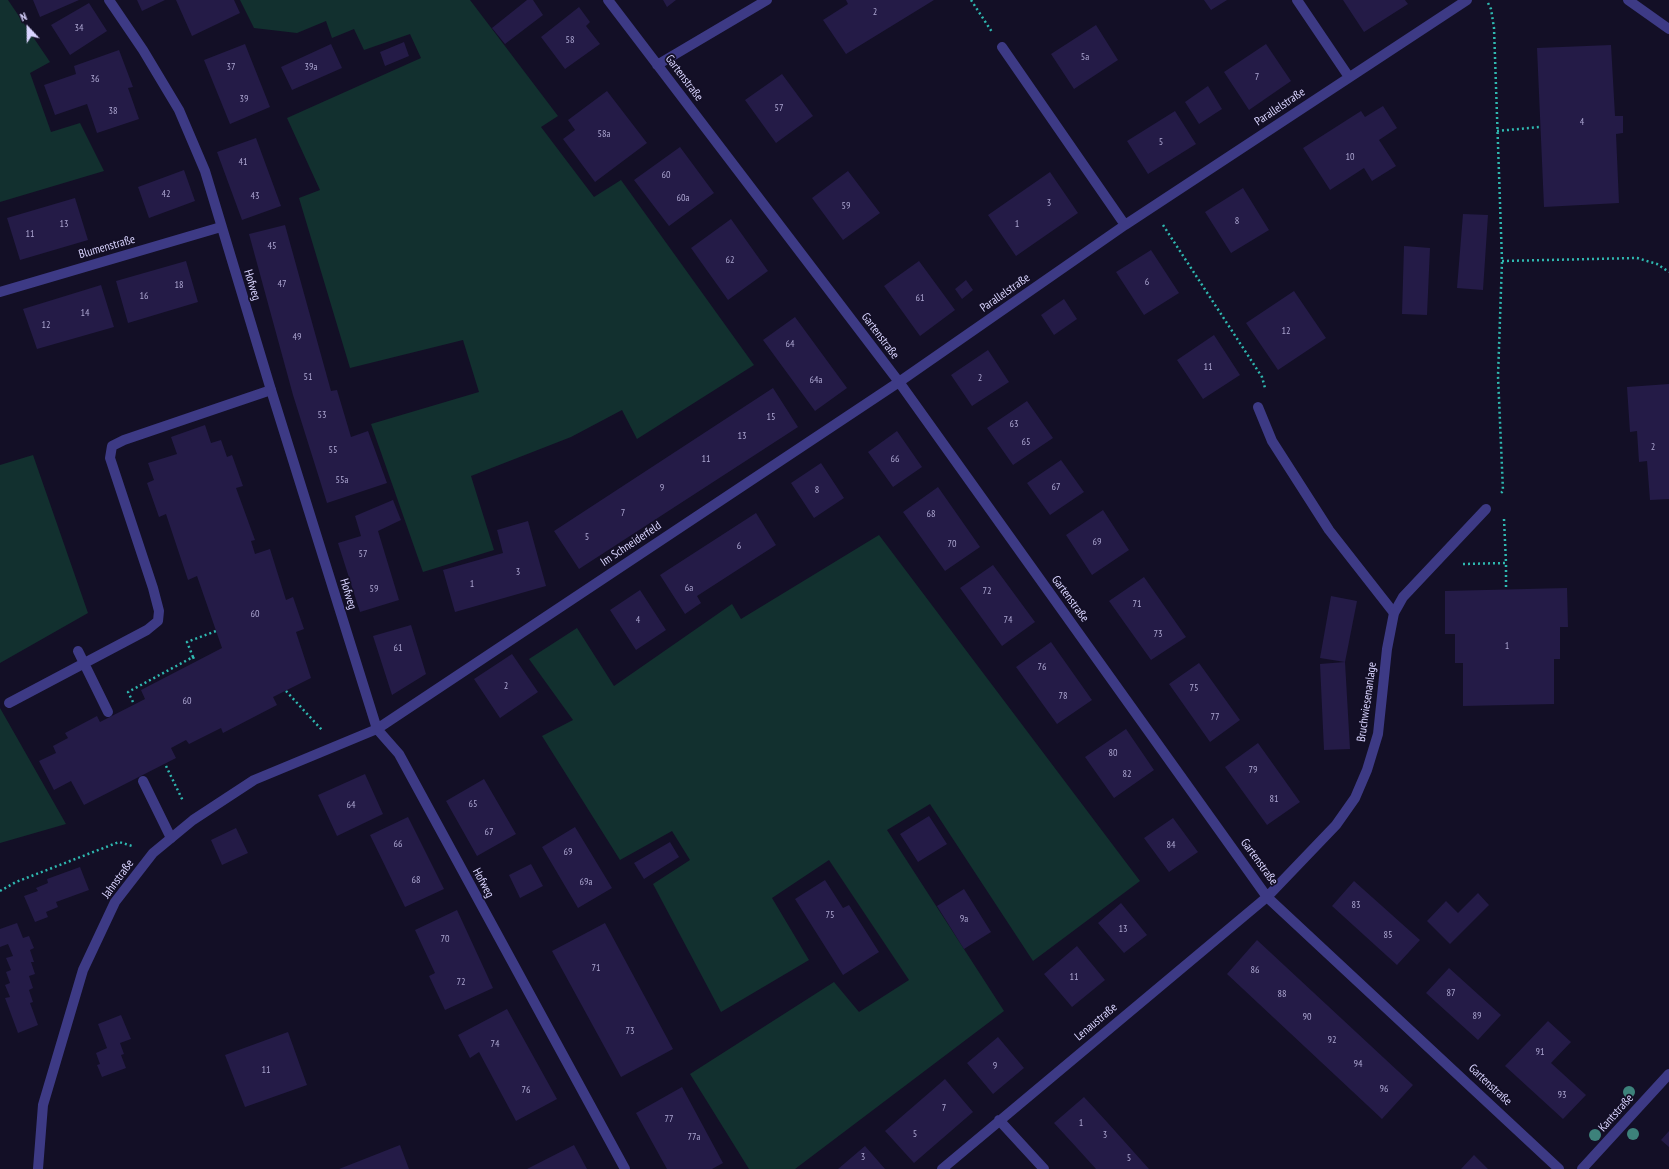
<!DOCTYPE html>
<html>
<head>
<meta charset="utf-8">
<style>
  body { margin:0 }
  #map { position:relative; width:1669px; height:1169px; overflow:hidden; background:#130f26; font-family:"PT Sans Narrow",sans-serif }
  canvas { display:block }
  .north { position:absolute; left:8px; top:8px; width:40px; height:40px; -webkit-text-stroke:3px #130f26; paint-order:stroke; rotate:338deg; font-size:11px; font-weight:700; line-height:16px; text-align:center; color:#d9d4ff }
  .north::after { content:''; display:block; margin:auto; width:14px; height:18px; background:#d9d4ff; clip-path:polygon(50% 0,100% 100%,50% 72%,0 100%) }
</style>
</head>
<body>
<div id="map">
<canvas width="1669" height="1169"></canvas>
<div class="north">N</div>
</div>
<script>
const ctx = document.querySelector('canvas').getContext('2d');
ctx.lineJoin = 'round';
function fill(path, color) { ctx.fillStyle = color; ctx.fill(path, 'evenodd'); }
const toPath = rows => new Path2D(rows.map(r => 'M' + r).join(''));
function trace(path, color, width, dash) { ctx.strokeStyle = color; ctx.lineWidth = width; ctx.lineCap = dash ? 'butt' : 'round'; ctx.setLineDash(dash || []); ctx.stroke(path); }
function write(font, color, halo, rows, align = 'center') {
  ctx.font = font + ' "PT Sans Narrow",sans-serif'; ctx.lineWidth = 3.5; ctx.setLineDash([]); ctx.textBaseline = 'middle'; ctx.strokeStyle = halo; ctx.fillStyle = color; for (const [text, x, y, turn = 0] of rows) {
    ctx.save(); ctx.translate(x, y); ctx.rotate((+turn || 0) * Math.PI / 180); ctx.textAlign = isNaN(turn) ? turn : align; if (halo) ctx.strokeText(text, 0, 0); ctx.fillText(text, 0, 0); ctx.restore();
  }
}
const green = toPath([
  [0,0,8,0,50,62,30,73,51,132,80,123,104,171,0,202],
  [240,0,470,0,558,116,541,127,594,197,621,180,754,365,637,439,622,410,571,437,471,476,494,550,423,572,371,424,479,392,463,340,350,368,299,198,320,190,287,118,421,58,410,34,364,50,354,29,332,38,326,21,297,33,254,28],
  [33,455,88,613,0,663,0,465],
  [879,535,1140,881,1033,961,930,804,887,830,1004,1011,795,1169,749,1169,690,1074,834,982,859,1012,909,980,829,860,772,898,809,960,721,1012,653,884,690,860,672,831,620,860,542,736,573,720,529,659,577,628,614,686,732,604,741,619],
  [0,708,66,824,0,843]
]);
const building = toPath([
  [33,0,79,0,40,17],
  [137,0,165,0,142,11],
  [176,0,234,0,240,13,192,36],
  [527,0,533,0,543,15,505,44,492,28],
  [663,0,676,0,667,7],
  [846,0,934,0,846,54,823,20,848,4],
  [1204,0,1227,0,1211,10],
  [1343,0,1405,0,1408,4,1364,32],
  [89,3,107,31,70,55,51,25],
  [579,7,590,22,586,26,600,44,565,69,541,37],
  [1096,25,1118,60,1074,89,1051,54],
  [404,42,409,56,385,66,380,52],
  [245,44,270,107,230,124,204,60],
  [331,44,342,68,292,90,281,67],
  [1266,44,1291,81,1249,110,1224,72],
  [1611,45,1615,116,1623,116,1623,133,1616,134,1619,203,1544,207,1537,48],
  [119,50,133,87,128,88,139,119,97,133,87,104,55,115,44,85,76,74,74,66],
  [782,74,813,116,776,143,745,100],
  [1208,86,1222,109,1199,124,1185,102],
  [607,91,647,143,595,182,563,139,575,130,568,120],
  [1383,106,1397,128,1379,140,1396,166,1372,181,1364,168,1330,190,1303,148,1361,111,1365,117],
  [1175,111,1196,144,1148,174,1127,141],
  [256,138,281,206,242,220,217,152],
  [680,147,714,193,669,226,634,180],
  [184,170,195,201,149,218,138,187],
  [848,171,880,213,843,240,812,198],
  [1050,172,1078,213,1016,256,988,215],
  [1243,188,1269,230,1231,253,1205,212],
  [75,198,88,240,20,260,7,218],
  [1463,214,1488,215,1483,290,1457,288],
  [731,219,768,271,728,300,691,248],
  [285,225,331,391,337,390,351,437,368,431,387,483,327,503,293,395,249,234],
  [1404,246,1430,248,1427,315,1402,314],
  [1151,250,1179,293,1144,315,1116,272],
  [186,261,198,302,128,323,116,281],
  [919,261,955,310,920,336,884,286],
  [966,280,973,290,962,299,955,289],
  [101,285,114,327,37,349,23,309],
  [1294,291,1326,338,1278,370,1246,323],
  [1064,299,1077,319,1054,335,1041,315],
  [795,317,847,388,815,411,763,340],
  [1214,335,1240,375,1203,399,1177,360],
  [988,350,1009,382,972,406,951,375],
  [1669,384,1669,499,1650,500,1647,461,1639,462,1637,431,1630,432,1627,387],
  [773,388,798,427,579,569,554,531],
  [1027,401,1053,438,1013,465,987,428],
  [205,425,211,443,221,440,227,457,232,455,243,486,236,488,255,540,251,541,255,554,270,549,286,600,293,597,304,629,296,632,311,678,273,697,277,705,223,733,221,728,189,744,186,740,171,748,176,758,84,805,71,781,54,790,39,761,56,753,53,746,68,738,65,733,97,716,100,722,145,699,141,690,222,648,197,576,188,580,166,514,159,517,147,483,154,480,148,463,177,454,171,437],
  [897,431,922,467,893,487,868,452],
  [1061,460,1084,492,1050,515,1027,483],
  [821,463,844,498,814,518,791,483],
  [938,487,980,547,945,571,903,512],
  [393,500,401,520,378,531,399,600,360,612,338,543,361,536,355,516],
  [1103,510,1129,550,1092,575,1066,535],
  [756,513,776,545,697,596,701,603,685,614,660,575],
  [528,521,546,586,455,612,443,570,503,553,497,530],
  [993,565,1035,622,1002,646,960,588],
  [1144,577,1186,637,1151,660,1109,601],
  [1567,588,1568,627,1560,627,1560,659,1554,659,1554,704,1463,706,1463,663,1455,663,1455,634,1445,634,1445,591],
  [640,590,666,630,636,650,610,610],
  [1331,596,1357,601,1345,662,1320,658],
  [411,625,426,674,392,695,373,636],
  [1051,642,1092,700,1057,724,1016,667],
  [512,654,538,692,500,718,474,679],
  [1345,662,1350,749,1324,750,1320,664],
  [1199,663,1240,720,1210,742,1169,684],
  [1126,729,1154,770,1114,798,1085,757],
  [1258,743,1300,802,1267,825,1225,767],
  [365,774,383,814,337,836,318,795],
  [484,779,516,834,477,856,446,801],
  [929,816,947,844,918,862,900,834],
  [408,817,444,889,405,907,370,835],
  [1173,818,1198,852,1169,872,1144,838],
  [575,827,612,888,578,908,542,847],
  [236,828,248,853,222,865,211,840],
  [670,842,679,857,644,879,634,863],
  [531,864,543,886,520,898,509,875],
  [80,867,89,890,56,902,58,907,46,912,48,917,35,922,24,896,38,891,36,888,48,883,47,879],
  [825,880,843,908,849,905,879,952,843,975,795,899],
  [1354,881,1420,940,1397,965,1332,906],
  [964,889,991,932,964,949,937,906],
  [1478,893,1489,905,1450,944,1427,921,1446,901,1458,913],
  [1121,903,1147,935,1124,953,1098,923],
  [457,910,493,988,445,1010,429,976,435,973,415,930],
  [17,923,23,938,29,936,34,948,30,950,34,962,31,962,35,974,29,976,33,988,29,990,33,1002,30,1003,38,1025,18,1033,5,998,10,997,5,985,10,983,6,972,11,970,6,958,13,956,8,944,0,947,0,929],
  [605,923,673,1049,621,1077,552,951],
  [1257,940,1413,1085,1382,1119,1227,974],
  [1077,946,1105,980,1072,1007,1044,974],
  [1449,968,1501,1015,1478,1040,1426,993],
  [507,1009,557,1099,516,1121,479,1052,470,1058,458,1035],
  [121,1015,131,1039,120,1043,124,1054,121,1055,126,1068,102,1077,97,1065,100,1064,96,1053,107,1048,98,1024],
  [1548,1021,1571,1042,1551,1063,1586,1095,1563,1119,1505,1066],
  [288,1032,307,1085,245,1107,225,1055],
  [998,1037,1024,1068,993,1094,967,1063],
  [945,1079,973,1112,914,1163,885,1131],
  [682,1087,723,1163,712,1169,667,1169,636,1113],
  [1084,1097,1107,1122,1149,1169,1096,1169,1077,1148,1054,1123],
  [1669,1131,1669,1147,1661,1140],
  [400,1145,409,1169,339,1169],
  [574,1145,587,1169,527,1169],
  [865,1146,885,1169,838,1169],
  [1474,1155,1488,1169,1461,1169]
]);
const path = toPath([
  [971,0,992,32],
  [1488,3,1491,9,1494,28,1502,261,1498,376,1503,491,1499,495],
  [1497,131,1540,127],
  [1163,225,1262,377,1265,388],
  [1502,261,1637,258,1657,264,1669,272],
  [1504,519,1506,563],
  [1463,564,1506,563,1506,589],
  [193,657,195,661],
  [286,691,322,730],
  [133,702,128,692,193,657,187,642,216,631],
  [166,766,183,801],
  [0,891,16,882,119,842,132,846]
]);
const lane = toPath([
  [1258,407,1272,441,1329,530,1394,613],
  [78,651,108,712],
  [9,703,147,630,158,621,159,611,153,588,110,458,112,446,124,440,271,390],
  [143,781,171,838]
]);
const street = toPath([
  [109,0,143,50,179,110,205,171,271,390,377,729,399,754,625,1169],
  [608,0,899,382,1267,897,1559,1169],
  [1297,0,1349,77],
  [1628,0,1669,29],
  [1002,47,1125,225],
  [657,65,767,0],
  [0,292,221,227],
  [999,1120,1044,1169],
  [38,1169,43,1105,83,970,115,902,153,853,193,820,254,780,377,729,899,382,1125,225,1467,0],
  [942,1169,1267,897,1336,825,1355,798,1367,770,1378,734,1387,649,1394,613,1403,597,1486,509],
  [1582,1169,1669,1074]
]);
const trees = [
  [1629,1092],
  [1633,1134],
  [1595,1135]
];
const numberNames = [
  ["2",875,12],
  ["34",79,28],
  ["58",570,40],
  ["5a",1085,57],
  ["37",231,67],
  ["39a",311,67],
  ["7",1257,77],
  ["36",95,79],
  ["39",244,99],
  ["57",779,108],
  ["38",113,111],
  ["4",1582,122],
  ["58a",604,134],
  ["5",1161,142],
  ["10",1350,157],
  ["41",243,162],
  ["60",666,175],
  ["42",166,194],
  ["43",255,196],
  ["60a",683,198],
  ["3",1049,203],
  ["59",846,206],
  ["8",1237,221],
  ["13",64,224],
  ["1",1017,224],
  ["11",30,234],
  ["45",272,246],
  ["62",730,260],
  ["6",1147,282],
  ["47",282,284],
  ["18",179,285],
  ["16",144,296],
  ["61",920,298],
  ["14",85,313],
  ["12",46,325],
  ["12",1286,331],
  ["49",297,337],
  ["64",790,344],
  ["11",1208,367],
  ["51",308,377],
  ["2",980,378],
  ["64a",816,380],
  ["53",322,415],
  ["15",771,417],
  ["63",1014,424],
  ["13",742,436],
  ["65",1026,442],
  ["2",1653,447],
  ["55",333,450],
  ["11",706,459],
  ["66",895,459],
  ["55a",342,480],
  ["67",1056,487],
  ["9",662,488],
  ["8",817,490],
  ["7",623,513],
  ["68",931,514],
  ["5",587,537],
  ["69",1097,542],
  ["70",952,544],
  ["6",739,546],
  ["57",363,554],
  ["3",518,572],
  ["1",472,584],
  ["6a",689,588],
  ["59",374,589],
  ["72",987,591],
  ["71",1137,604],
  ["60",255,614],
  ["4",638,620],
  ["74",1008,620],
  ["73",1158,634],
  ["1",1507,646],
  ["61",398,648],
  ["76",1042,667],
  ["2",506,686],
  ["75",1194,688],
  ["78",1063,696],
  ["60",187,701],
  ["77",1215,717],
  ["80",1113,753],
  ["79",1253,770],
  ["82",1127,774],
  ["81",1274,799],
  ["65",473,804],
  ["64",351,805],
  ["67",489,832],
  ["66",398,844],
  ["84",1171,845],
  ["69",568,852],
  ["68",416,880],
  ["69a",586,882],
  ["83",1356,905],
  ["75",830,915],
  ["9a",964,919],
  ["13",1123,929],
  ["85",1388,935],
  ["70",445,939],
  ["71",596,968],
  ["86",1255,970],
  ["11",1074,977],
  ["72",461,982],
  ["87",1451,993],
  ["88",1282,994],
  ["89",1477,1016],
  ["90",1307,1017],
  ["73",630,1031],
  ["92",1332,1040],
  ["74",495,1044],
  ["91",1540,1052],
  ["94",1358,1064],
  ["9",995,1066],
  ["11",266,1070],
  ["96",1384,1089],
  ["76",526,1090],
  ["93",1562,1095],
  ["7",944,1108],
  ["77",669,1119],
  ["1",1081,1123],
  ["5",915,1134],
  ["3",1105,1135],
  ["77a",694,1137],
  ["3",863,1157],
  ["5",1129,1158]
];
const streetNames = [
  ["Gartenstraße",684,78,53],
  ["Parallelstraße",1280,107,-34],
  ["Blumenstraße",107,247,-16],
  ["Hofweg",252,285,73],
  ["Parallelstraße",1005,293,-35],
  ["Gartenstraße",880,336,53],
  ["Im Schneiderfeld",631,544,-34],
  ["Hofweg",348,594,73],
  ["Gartenstraße",1070,599,54],
  ["Bruchwiesenanlage",1367,702,-82],
  ["Gartenstraße",1259,862,54],
  ["Jahnstraße",118,879,-54],
  ["Hofweg",483,883,62],
  ["Lenaustraße",1096,1022,-40],
  ["Gartenstraße",1490,1085,43],
  ["Kantstraße",1616,1113,-48]
];
fill(green, '#12302f');
fill(building, '#241b47');
trace(path, '#2fb8b0', 2.5, [2, 3]);
trace(lane, '#3d3a85', 10);
trace(street, '#3d3a85', 10);
ctx.fillStyle = '#3d827b';
for (const [x, y] of trees) { ctx.beginPath(); ctx.arc(x, y, 6, 0, 2 * Math.PI); ctx.fill(); }
write('10px', '#aca6d1', null, numberNames);
write('12px', '#d9d4ff', '#130f26', streetNames);
</script>
</body>
</html>
